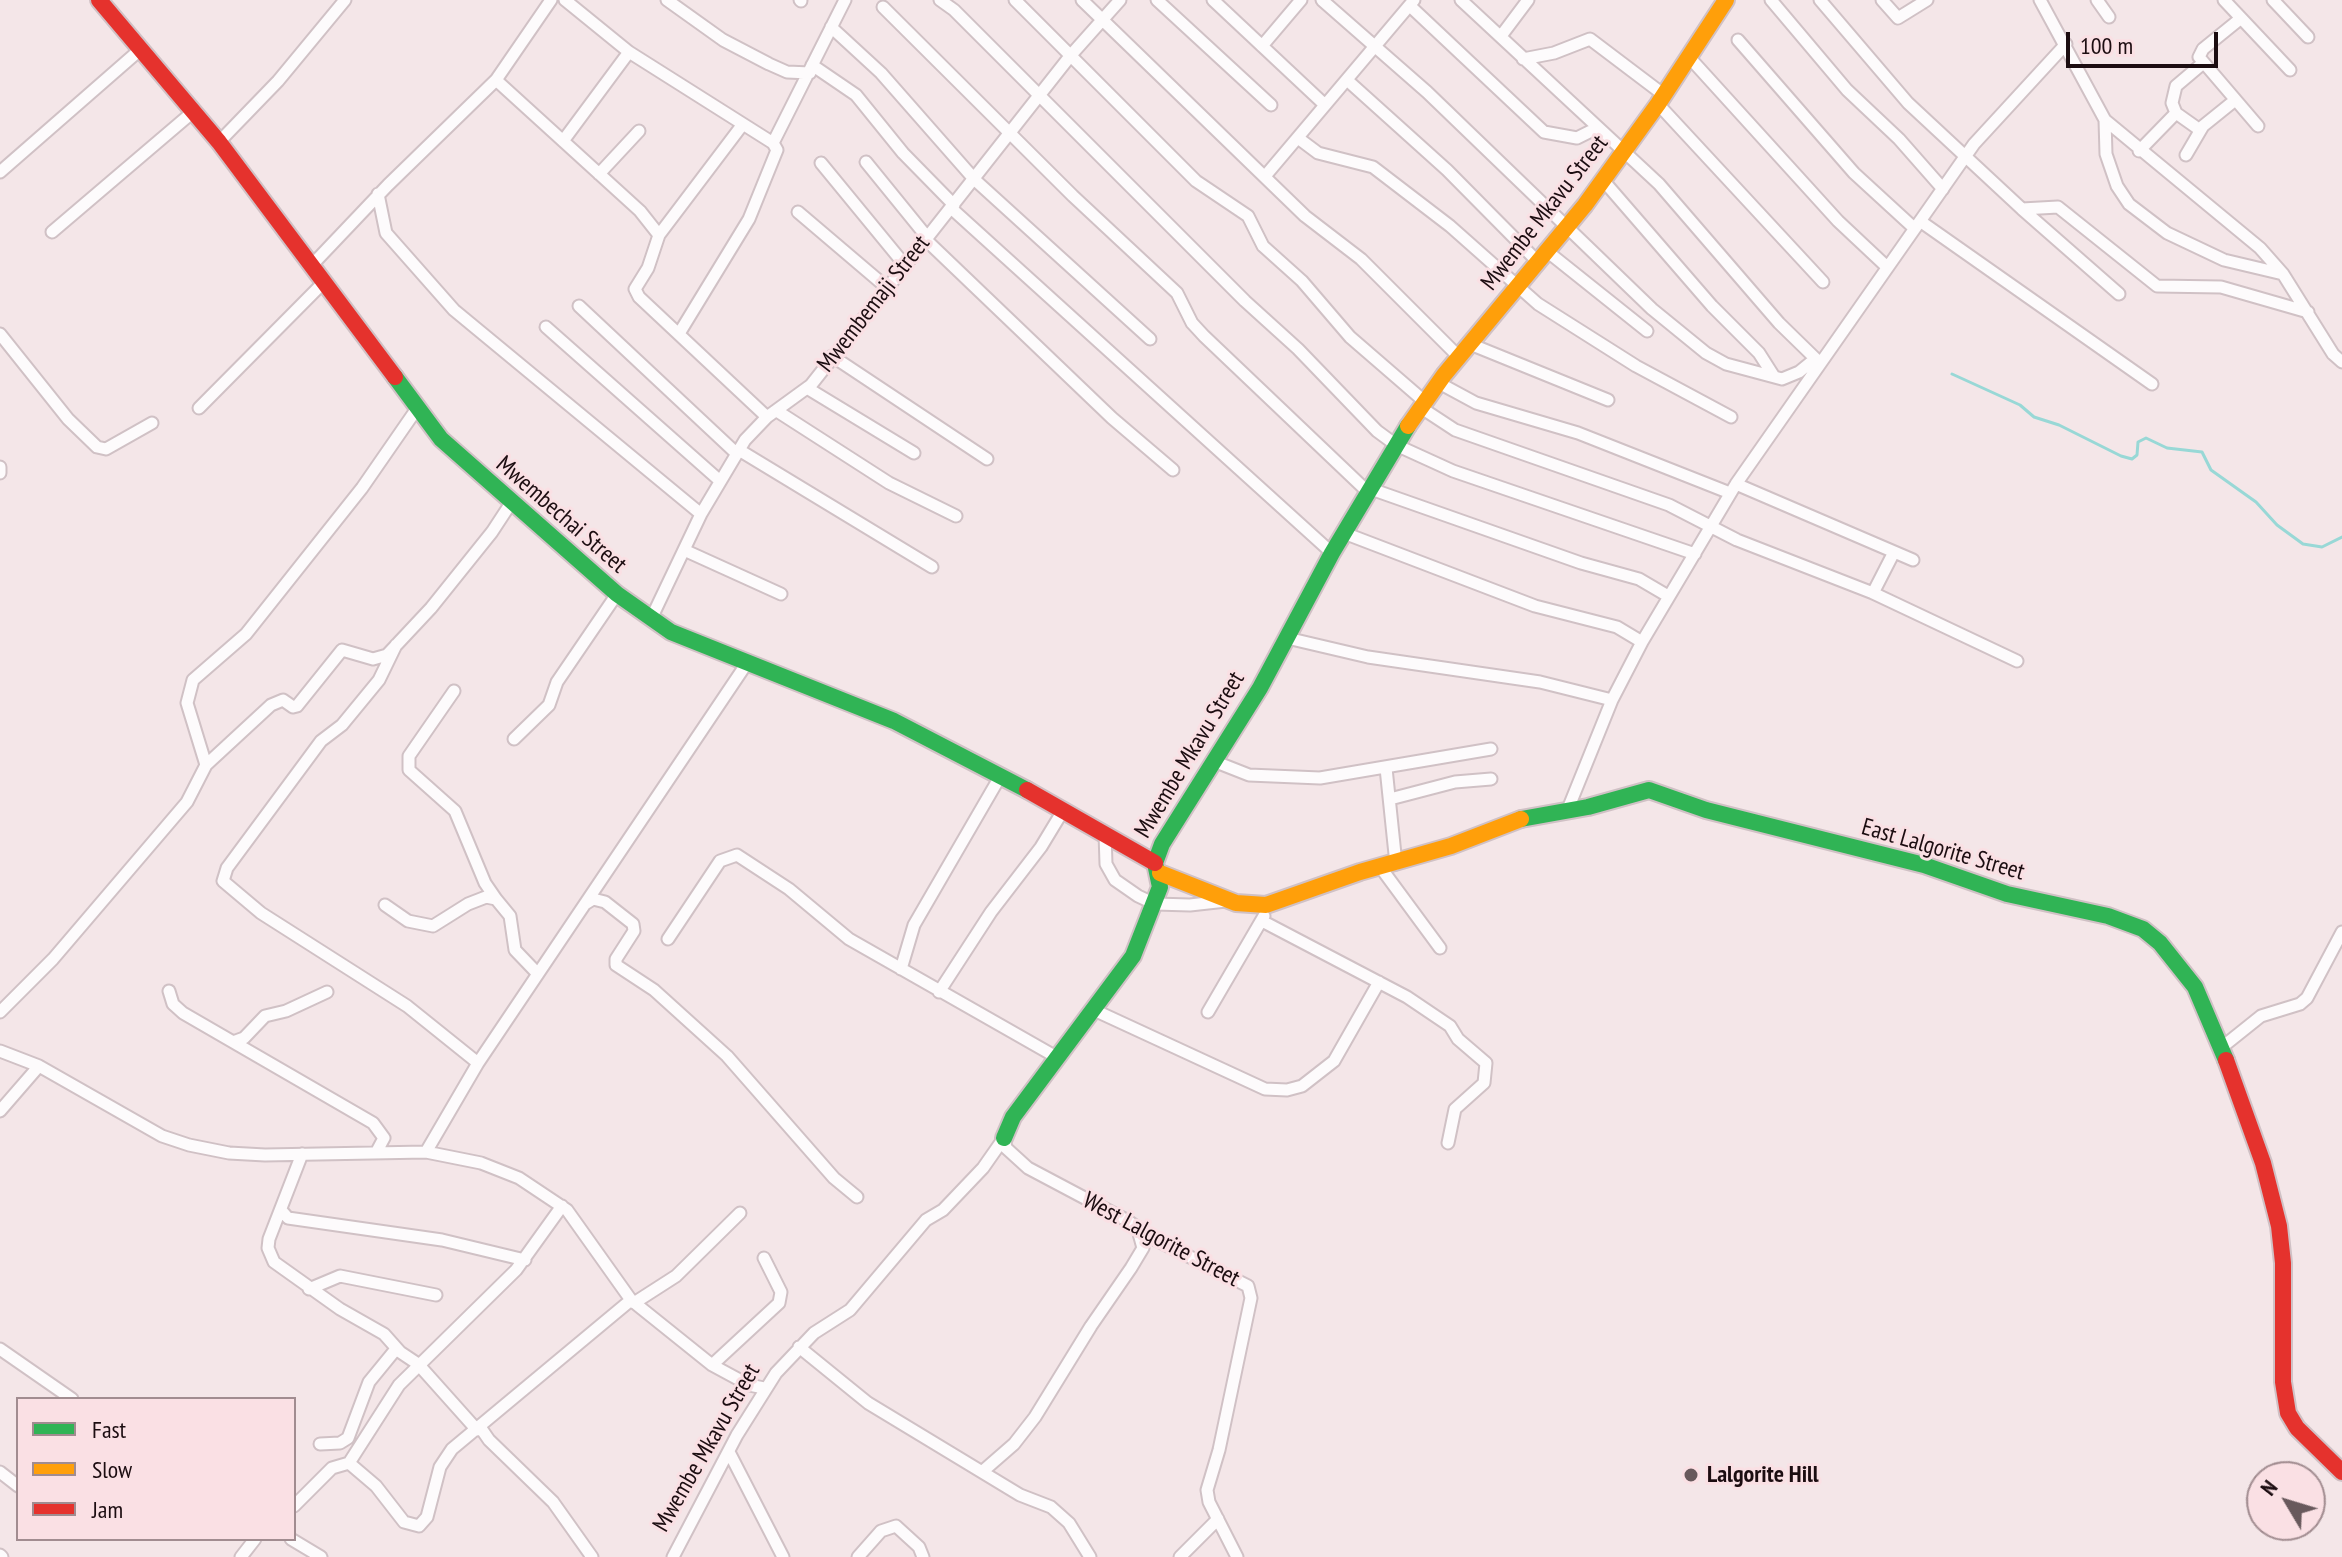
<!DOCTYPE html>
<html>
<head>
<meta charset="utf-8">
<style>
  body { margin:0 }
  #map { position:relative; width:2342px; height:1557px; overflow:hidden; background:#f4e6e8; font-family:"PT Sans Narrow",sans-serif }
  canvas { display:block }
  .legend { position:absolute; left:16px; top:1397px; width:280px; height:144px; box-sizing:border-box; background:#fae0e4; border:2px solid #a18c90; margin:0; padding:10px 14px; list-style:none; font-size:24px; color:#1c0d11 }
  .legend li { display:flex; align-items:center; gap:16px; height:40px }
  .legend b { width:40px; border:2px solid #a18c90 }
  .north { position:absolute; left:2246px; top:1461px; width:80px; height:80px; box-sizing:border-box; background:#fae0e4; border:2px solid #a18c90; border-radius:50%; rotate:308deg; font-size:22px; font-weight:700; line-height:32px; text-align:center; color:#1c0d11 }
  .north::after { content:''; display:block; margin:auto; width:28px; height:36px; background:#68595c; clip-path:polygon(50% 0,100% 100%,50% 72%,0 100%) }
  .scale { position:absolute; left:2066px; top:32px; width:152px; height:36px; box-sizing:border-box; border:4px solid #1c0d11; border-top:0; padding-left:10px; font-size:24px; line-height:28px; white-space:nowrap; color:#1c0d11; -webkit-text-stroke:6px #fae0e4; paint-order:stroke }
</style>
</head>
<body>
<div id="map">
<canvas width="2342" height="1557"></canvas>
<ul class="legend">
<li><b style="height:10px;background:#30b455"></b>Fast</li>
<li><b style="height:10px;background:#ff9f0a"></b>Slow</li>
<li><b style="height:10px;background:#e5322d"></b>Jam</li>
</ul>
<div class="north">N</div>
<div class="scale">100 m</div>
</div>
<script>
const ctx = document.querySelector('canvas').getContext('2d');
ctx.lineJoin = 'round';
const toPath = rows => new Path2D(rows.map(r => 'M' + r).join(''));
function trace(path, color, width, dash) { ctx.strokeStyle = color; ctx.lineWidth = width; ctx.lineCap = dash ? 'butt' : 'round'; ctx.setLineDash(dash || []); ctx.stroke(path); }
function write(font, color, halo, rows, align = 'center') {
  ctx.font = font + ' "PT Sans Narrow",sans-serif'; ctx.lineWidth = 6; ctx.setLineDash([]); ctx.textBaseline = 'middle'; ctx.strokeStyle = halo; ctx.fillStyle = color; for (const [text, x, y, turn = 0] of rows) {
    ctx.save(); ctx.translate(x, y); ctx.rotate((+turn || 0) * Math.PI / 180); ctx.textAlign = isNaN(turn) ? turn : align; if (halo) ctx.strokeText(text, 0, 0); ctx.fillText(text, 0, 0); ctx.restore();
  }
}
const stream = toPath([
  [1952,374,2020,405,2034,417,2059,425,2121,456,2132,459,2137,455,2138,442,2146,438,2167,448,2202,452,2211,470,2256,502,2277,525,2303,544,2322,547,2342,537]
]);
const street = toPath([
  [565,0,629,52,773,143,777,150,749,219,680,332],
  [667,0,723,40,769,64,787,72,810,73],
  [800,0,801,1],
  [940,0,954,10,1245,301,1298,349,1377,431,1396,445,1453,471,1695,554],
  [1015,0,1196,181,1248,216,1263,246,1302,281,1350,337,1424,401],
  [1082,0,1305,216,1361,259,1459,357],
  [1157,0,1271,105],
  [1213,0,1325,105],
  [1322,0,1427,92,1652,309,1706,353,1726,364,1782,379,1799,372,1815,359],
  [1461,0,1659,184,1779,323,1819,362],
  [1771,0,1847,90,1899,139,1943,189],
  [1820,0,1908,103,2022,209,2058,207,2157,286,2221,287,2308,312],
  [1882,0,1898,18,1927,0],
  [2040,0,2105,120,2106,154,2117,186,2129,204,2167,233,2224,260,2283,274],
  [2097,0,2109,17],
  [2224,0,2290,70],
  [2273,0,2308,37],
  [1410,6,1544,132,1577,138,1595,129],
  [883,7,1073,196,1177,293,1192,323,1204,336,1369,493],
  [2240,19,2203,49,2199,57,2258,126],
  [831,27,881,73,975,180,1150,339],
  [1501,36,1528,0],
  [1738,40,1854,173,1914,228],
  [1262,46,1301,0],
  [1689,57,1838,221,1887,267],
  [1523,59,1554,53,1590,39,1664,95],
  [812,65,856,95,903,153,954,205],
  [496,80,640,211,659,235],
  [1347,80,1447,170,1539,263],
  [1658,104,1823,282],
  [2105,120,2260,248,2283,274,2333,354,2342,362],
  [743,124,659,235,648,268,635,289,639,297,767,417],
  [2200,130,2176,113,2172,103,2176,86,2202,64],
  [1298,138,1318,153,1373,167,1450,226,1538,304,1636,366,1731,417],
  [563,141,629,52],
  [219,142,278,81,345,0],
  [773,143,845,0],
  [2139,151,2176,113],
  [2186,155,2203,126,2234,101],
  [866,162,927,237],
  [821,163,904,264],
  [0,172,142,48],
  [599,174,639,131],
  [1266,175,1414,0],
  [1602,179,1712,306,1759,353,1773,375],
  [378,194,386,233,454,310,701,514],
  [951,208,1332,553],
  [2022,209,2119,294],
  [798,212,885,286],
  [1920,221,2152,384],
  [52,232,194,111],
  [925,239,1112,418,1173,470],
  [1548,252,1647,331],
  [312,265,388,185,496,80,551,0],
  [579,306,736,453],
  [546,327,719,480],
  [0,334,68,419,97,447,106,449,152,423],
  [1470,344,1608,400],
  [832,356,987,459],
  [1439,383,1476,403,1578,433,1730,493],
  [807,388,914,453],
  [1420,407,1455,430,1669,505,1737,540,1873,593,2017,661],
  [199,408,324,282],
  [777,411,889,483,956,516],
  [739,450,932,567],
  [0,467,0,473],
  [1736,484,1913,560],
  [1371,489,1581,563,1639,579,1668,596],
  [1344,533,1535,606,1617,627,1642,642],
  [684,550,781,594],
  [1873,593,1893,554],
  [651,619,701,514,745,440,767,417,811,385,1071,55,1120,0],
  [1287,638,1368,657,1540,682,1612,700],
  [396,645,379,680,342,725,321,741,227,868,223,881,261,913,407,1006,478,1063],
  [454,691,409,756,409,770,455,811,485,883,496,899],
  [514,739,549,705,557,682,617,594],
  [1216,762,1249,775,1320,778,1491,749],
  [206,765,271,705,283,700,293,707,297,706,342,650,373,659,387,655,431,608,492,532,511,503],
  [1386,768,1396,864],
  [1390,799,1455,782,1491,779],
  [1568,809,1612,700,1642,642,1736,484,1974,144,2066,44],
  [1105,833,1106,864,1115,880,1138,896,1155,904,1190,905,1226,901],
  [1381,868,1440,948],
  [585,904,593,899,605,902,633,924,634,931,616,959,616,965,654,990,727,1056,834,1178,857,1197],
  [385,905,408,921,433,926,468,904,486,897,496,899,510,916,515,950,538,974],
  [1262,921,1407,997,1450,1026,1458,1039,1486,1063,1484,1083,1455,1109,1448,1143],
  [668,939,720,861,737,855,789,889,849,939,1058,1058],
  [901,969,914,925,1001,775],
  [169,991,173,1004,183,1013,373,1123,384,1138,377,1151],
  [939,992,991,912,1041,847,1064,809],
  [1094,1010,1265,1089,1287,1090,1302,1086,1334,1061,1379,982],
  [0,1012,53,959,187,802,206,765,187,703,193,680,246,634,362,488,416,410],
  [1208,1012,1264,916],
  [233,1042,244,1038,265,1016,286,1011,327,992],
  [2221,1048,2261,1016,2300,1004,2307,998,2342,932],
  [0,1051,39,1066,162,1136,189,1145,229,1153,265,1155,426,1152,481,1163,519,1178,567,1210,631,1300,712,1365,749,1385,764,1388],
  [0,1111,39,1066],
  [1004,1138,1006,1148,1028,1168,1128,1221,1154,1239,1248,1286,1251,1298,1219,1450,1207,1490,1209,1502,1237,1557],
  [426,1152,478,1063,747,663],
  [302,1154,269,1239,268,1248,274,1262,340,1309,384,1334,400,1352,418,1364,477,1430],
  [562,1206,516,1270,399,1385,349,1463,376,1486,404,1522,419,1526,427,1517,440,1467,452,1449,631,1300],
  [281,1210,288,1218,442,1240,525,1260],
  [309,1289,340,1276,436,1295],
  [634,1303,676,1276,740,1213],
  [799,1347,868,1403,1020,1495,1051,1507,1069,1523,1090,1557],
  [0,1349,72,1399],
  [712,1365,779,1303,781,1292,764,1258],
  [480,1427,489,1440,553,1502,592,1557],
  [320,1444,340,1443,348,1438,369,1382,396,1349],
  [729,1452,783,1557],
  [983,1471,1014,1444,1035,1417,1091,1326,1131,1268,1143,1248,1138,1230],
  [0,1472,18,1486],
  [294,1506,332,1468,349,1463],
  [291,1539,321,1557],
  [0,1555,2,1557],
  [241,1557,255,1539],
  [673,1557,737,1435,776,1373,814,1333,850,1310,926,1220,943,1210,983,1168,1004,1138],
  [858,1557,881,1531,896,1526,919,1547,923,1557],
  [1180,1557,1218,1519]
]);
const fast = toPath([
  [395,377,441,439,617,594,671,632,894,721,1027,790],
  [1521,819,1588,807,1649,790,1706,810,1924,865,2007,894,2108,916,2143,929,2160,943,2195,987,2226,1060],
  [1004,1138,1013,1117,1133,956,1160,887,1155,863,1162,844,1260,688,1332,553,1408,426]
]);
const slow = toPath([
  [1408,426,1444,375,1585,205,1658,104,1726,0],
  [1160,873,1236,903,1266,905,1360,872,1451,846,1521,819]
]);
const jam = toPath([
  [99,0,219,142,395,377],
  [1027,790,1155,863],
  [2226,1060,2263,1163,2279,1226,2283,1263,2283,1382,2288,1413,2297,1428,2342,1472]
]);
const markers = [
  [1691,1475,8,"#68595c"]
];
const streetNames = [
  ["Mwembe Mkavu Street",1545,213,-52],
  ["Mwembemaji Street",874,304,-52],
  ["Mwembechai Street",561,515,41],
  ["Mwembe Mkavu Street",1190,755,-59],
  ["East Lalgorite Street",1943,850,16],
  ["West Lalgorite Street",1161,1240,28],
  ["Mwembe Mkavu Street",707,1448,-60]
];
const poiNames = [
  ["Lalgorite Hill",1707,1475]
];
trace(stream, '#98d8d6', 3);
trace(street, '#d0c1c5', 15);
trace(fast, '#d0c1c5', 20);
trace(slow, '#d0c1c5', 20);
trace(jam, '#d0c1c5', 20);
trace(street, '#fdfbfc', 11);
trace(fast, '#30b455', 16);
trace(slow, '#ff9f0a', 16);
trace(jam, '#e5322d', 16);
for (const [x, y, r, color] of markers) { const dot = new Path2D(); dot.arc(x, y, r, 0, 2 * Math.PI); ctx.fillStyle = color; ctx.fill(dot); trace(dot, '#fae0e4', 3); }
write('24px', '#1c0d11', '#fae0e4', streetNames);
write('bold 24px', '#1c0d11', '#fae0e4', poiNames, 'left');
</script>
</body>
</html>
